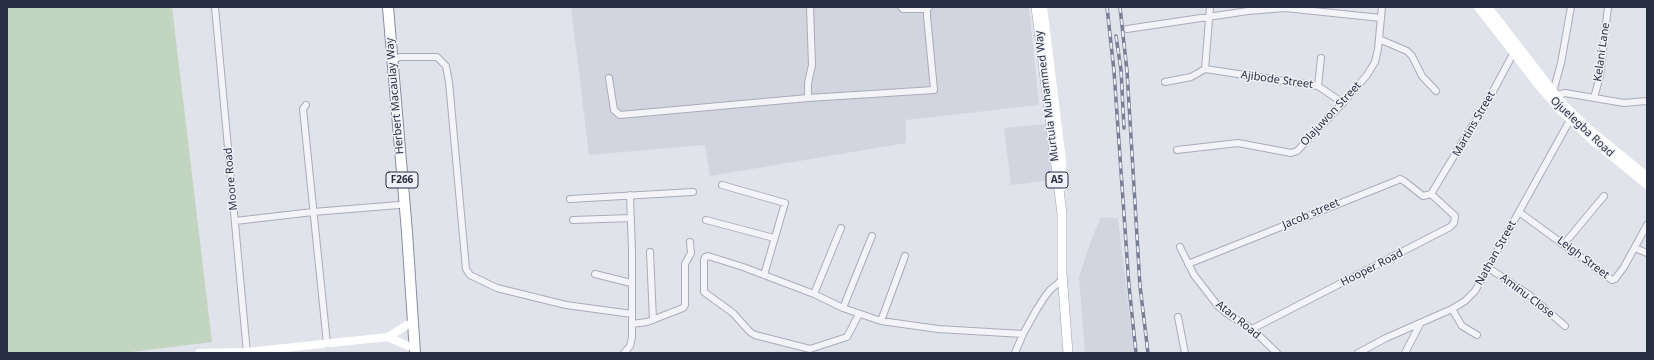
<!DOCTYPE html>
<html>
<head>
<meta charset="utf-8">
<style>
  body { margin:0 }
  #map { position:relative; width:1654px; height:360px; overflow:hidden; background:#e0e3ea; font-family:"Noto Sans",sans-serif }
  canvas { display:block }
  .frame { position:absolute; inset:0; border:8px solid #272d43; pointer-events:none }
</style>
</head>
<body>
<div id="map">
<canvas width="1654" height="360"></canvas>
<div class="frame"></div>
</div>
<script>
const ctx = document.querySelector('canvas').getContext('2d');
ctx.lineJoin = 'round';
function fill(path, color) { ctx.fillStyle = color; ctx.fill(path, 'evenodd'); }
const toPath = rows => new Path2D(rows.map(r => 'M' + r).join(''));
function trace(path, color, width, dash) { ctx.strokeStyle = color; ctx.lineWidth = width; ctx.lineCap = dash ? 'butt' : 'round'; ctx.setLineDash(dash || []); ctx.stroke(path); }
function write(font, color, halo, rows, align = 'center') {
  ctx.font = font + ' "Noto Sans",sans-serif'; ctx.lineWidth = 3; ctx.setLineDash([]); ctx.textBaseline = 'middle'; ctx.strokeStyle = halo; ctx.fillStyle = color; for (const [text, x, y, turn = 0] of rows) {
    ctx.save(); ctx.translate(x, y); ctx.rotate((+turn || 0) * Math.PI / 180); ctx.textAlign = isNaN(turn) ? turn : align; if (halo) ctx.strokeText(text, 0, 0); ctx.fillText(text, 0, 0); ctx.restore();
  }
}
const built = toPath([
  [571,7,1029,7,1039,105,906,120,906,143,710,176,705,145,589,155],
  [1046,124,1052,180,1011,185,1004,128],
  [1101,217,1118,218,1134,353,1085,353,1079,277,1092,238]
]);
const green = toPath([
  [7,7,172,7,212,342,123,353,7,353]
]);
const minor = toPath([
  [215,7,247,353],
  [901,7,903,9,927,9],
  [1127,29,1248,11,1285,8,1381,18],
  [1379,39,1407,51,1412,56,1422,76,1436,91],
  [392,60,400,57,437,57,446,66,449,82,466,269,470,275,497,288,566,305,632,314],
  [1205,69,1318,86,1343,103],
  [1205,69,1210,7],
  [609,78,614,110,620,115,808,98,934,90,927,16,927,9,929,7],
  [1165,82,1191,77,1205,69],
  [1318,86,1321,58],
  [1553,92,1561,63,1571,7],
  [1556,95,1565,93,1624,103,1647,101],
  [808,98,808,83,812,65,810,7],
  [1594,98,1600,76,1608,7],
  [306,105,303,109,327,344],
  [1177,150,1238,143,1291,153,1297,151,1343,103,1367,75,1375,62,1378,49,1382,7],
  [722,185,785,203,764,275],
  [1431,194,1491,95,1514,52],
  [570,199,693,192],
  [1519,212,1612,280,1615,279,1624,267,1647,225],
  [573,220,631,218],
  [706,220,774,238],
  [235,221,313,212,399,205],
  [1564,244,1604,196],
  [1180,247,1194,275,1218,306,1226,313,1252,329,1277,353],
  [1635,248,1647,253],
  [650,252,653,320],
  [1188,264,1396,181,1400,179,1404,181,1423,196,1431,194],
  [1487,267,1528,294,1565,326],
  [595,274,631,283],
  [814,294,841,228],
  [843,308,872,236],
  [1452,309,1462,326,1477,335],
  [859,314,847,337,810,349,755,335,750,332,733,313,704,292,704,260,705,257,708,256,743,267,814,294,843,308,881,321,938,329,1023,334],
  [1178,317,1185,353],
  [881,321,905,256],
  [632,324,647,322,683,308,685,305,685,264,691,253,690,242],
  [1252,329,1450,227,1454,223,1455,216,1431,194],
  [624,353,630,346,632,337,632,251,630,195],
  [1015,353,1023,334,1037,309,1044,298,1050,290,1062,280,1062,277],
  [1358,353,1386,338,1452,309,1465,301,1475,291,1570,120],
  [1405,353,1420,324]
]);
const secondary = toPath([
  [1043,7,1062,161,1062,187],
  [1478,7,1539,86,1558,108,1594,142,1647,185],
  [1488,7,1563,104,1588,128,1647,176],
  [388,337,408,346],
  [199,353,247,352,388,337,407,325]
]);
const primary = toPath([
  [1036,7,1062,214,1062,273,1068,353]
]);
const trunk = toPath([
  [388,7,407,232,415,353]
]);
const rail = toPath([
  [1107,7,1114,71,1129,286,1136,353],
  [1120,7,1127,71,1140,286,1148,353],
  [1116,36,1121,70,1124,128]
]);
const shields = [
  [402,180,32],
  [1057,180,22]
];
const shieldNames = [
  ["F266",402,180],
  ["A5",1057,180]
];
const streetNames = [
  ["Kelani Lane",1602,52,-82],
  ["Ajibode Street",1277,80,8],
  ["Herbert Macaulay Way",395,96,-95],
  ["Murtula Muhammed Way",1047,96,-97],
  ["Olajuwon Street",1331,114,-47],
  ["Martins Street",1474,124,-60],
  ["Ojuelegba Road",1582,127,43],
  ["Moore Road",231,179,-95],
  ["Jacob street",1311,214,-23],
  ["Nathan Street",1496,253,-61],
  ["Leigh Street",1583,258,37],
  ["Hooper Road",1372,268,-27],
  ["Aminu Close",1527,296,37],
  ["Atan Road",1238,320,39]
];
fill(built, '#d2d5e0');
fill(green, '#c2d5c1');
trace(minor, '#a8acb8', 8);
trace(primary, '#9fa4b7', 10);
trace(trunk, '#868da2', 12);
trace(minor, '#f4f4f8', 6);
trace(secondary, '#fff', 8);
trace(primary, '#fff', 9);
trace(trunk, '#fff', 10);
trace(rail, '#787e95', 3.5);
trace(rail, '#f0f2f8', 2, [6]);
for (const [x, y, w] of shields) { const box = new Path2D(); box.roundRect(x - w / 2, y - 8, w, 16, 3); ctx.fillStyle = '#f0f2f8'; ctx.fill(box); trace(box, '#272d43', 1); }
write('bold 10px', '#272d43', null, shieldNames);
write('11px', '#272d43', '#f0f2f8', streetNames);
</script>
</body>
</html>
